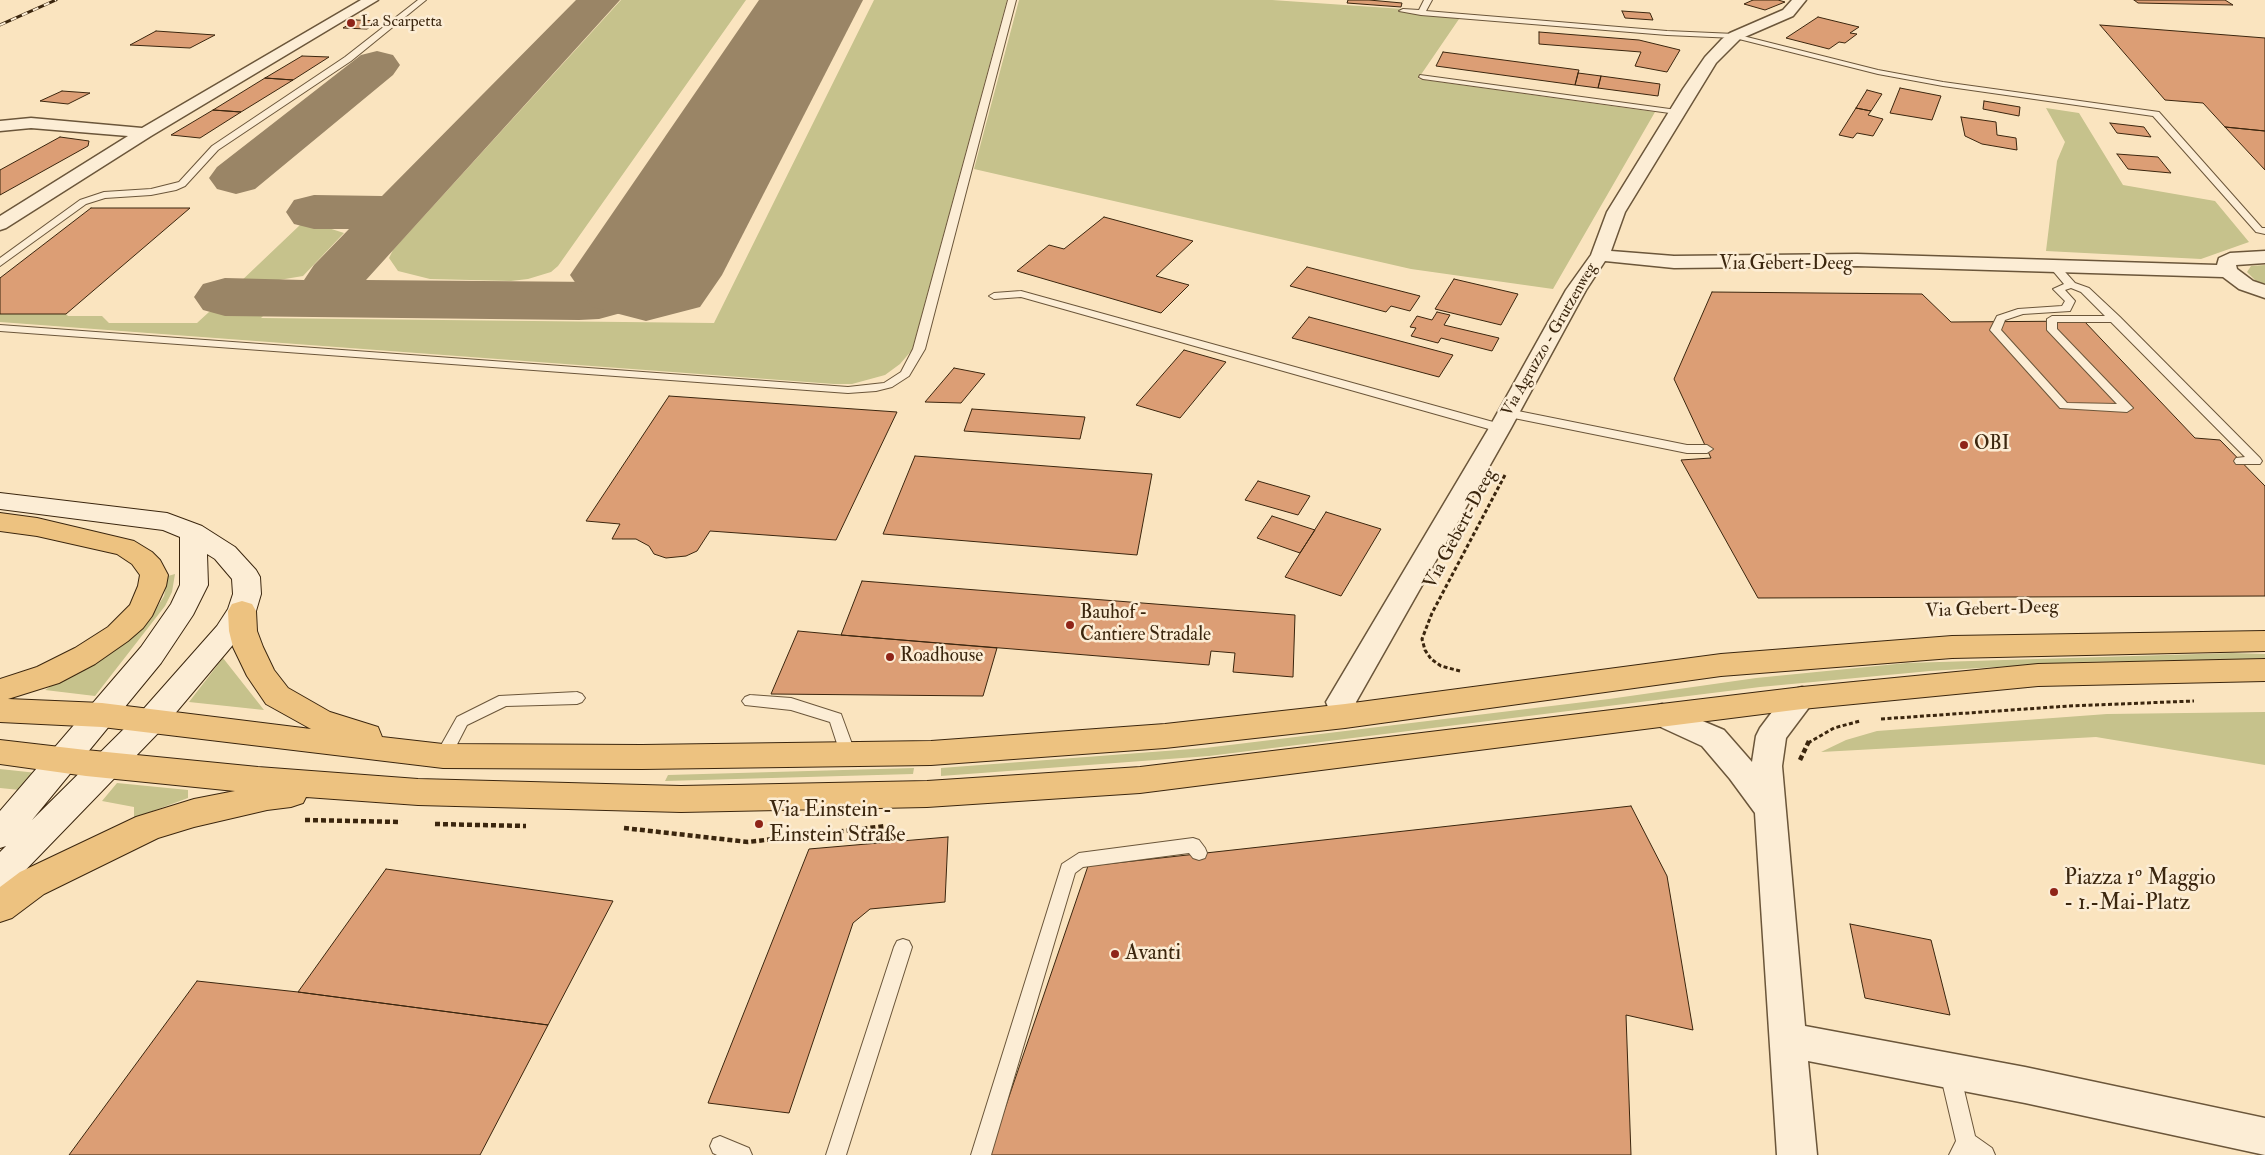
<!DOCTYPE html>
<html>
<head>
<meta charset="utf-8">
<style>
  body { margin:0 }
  canvas { display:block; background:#fae4bf }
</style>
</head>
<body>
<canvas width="2265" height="1155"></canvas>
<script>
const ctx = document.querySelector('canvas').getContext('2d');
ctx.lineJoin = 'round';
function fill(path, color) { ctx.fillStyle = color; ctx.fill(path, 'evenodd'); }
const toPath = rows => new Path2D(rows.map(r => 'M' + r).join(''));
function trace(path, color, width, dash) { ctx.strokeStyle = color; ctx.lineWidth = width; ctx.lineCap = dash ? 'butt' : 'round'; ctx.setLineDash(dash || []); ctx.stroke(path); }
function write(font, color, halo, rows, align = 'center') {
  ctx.font = font + ' "IM FELL Double Pica",serif'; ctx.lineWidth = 5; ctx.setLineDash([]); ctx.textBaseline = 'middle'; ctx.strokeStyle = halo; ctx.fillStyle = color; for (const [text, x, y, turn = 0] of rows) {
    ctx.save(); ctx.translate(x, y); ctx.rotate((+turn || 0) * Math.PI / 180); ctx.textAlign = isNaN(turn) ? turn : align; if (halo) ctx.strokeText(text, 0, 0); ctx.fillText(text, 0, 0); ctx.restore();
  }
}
const green = toPath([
  [621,0,746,0,558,266,551,272,528,279,511,281,430,279,398,271,389,258,393,250],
  [874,0,1007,0,912,350,900,364,885,375,852,384,834,384,0,322,0,314,66,314,68,316,102,316,109,323,197,323,209,312,266,313,261,318,714,323],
  [1019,0,1272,0,1403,9,1459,19,1418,79,1655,112,1553,289,1411,269,974,169],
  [2046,108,2079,113,2123,185,2215,201,2249,242,2201,259,2046,251,2057,161,2065,142],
  [300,225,319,225,344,233,303,276,255,284,238,284],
  [2265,265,2265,285,2256,281,2247,272,2251,266],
  [175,574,172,592,165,606,95,696,45,690,54,684,99,661,133,633,156,609,164,596,168,576],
  [2232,653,2265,654,2265,659,2080,662,1930,671,1760,687,1209,756,941,776,941,768,1205,748,1609,699,1756,678,1907,663],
  [223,658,264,710,189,702],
  [2265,712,2265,765,2096,737,1821,752,1846,740,1877,731,2107,714],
  [914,768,913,774,665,781,668,775],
  [0,769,37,773,20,790,0,788],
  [117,783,188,790,188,798,134,818,134,807,102,801]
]);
const taxiway = toPath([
  [576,0,620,0,366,280,596,282,617,272,625,262,646,257,667,262,676,275,661,298,642,307,621,313,599,319,579,320,225,316,203,310,194,297,203,284,225,278,304,280,314,265,349,229,314,229,294,224,286,212,294,200,314,195,382,196,576,0],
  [377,51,393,55,400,65,393,75,255,189,236,194,217,189,209,178,217,167,361,55,377,51]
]);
const runway = toPath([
  [759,0,863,0,722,275,700,307,646,321,592,307,570,275,759,0]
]);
const building = toPath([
  [1348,0,1369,0,1402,3,1401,7,1347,3,1348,0],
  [1753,0,1778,0,1785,2,1765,10,1744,4,1753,0],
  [2134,0,2225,0,2233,5,2138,3,2134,0],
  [1622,11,1650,13,1653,20,1625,18,1622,11],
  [1818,17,1859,27,1850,33,1857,34,1845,43,1839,42,1829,49,1786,38,1818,17],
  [356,20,380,21,367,29,343,28,356,20],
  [2100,25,2265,38,2265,131,2225,127,2203,103,2165,100,2100,25],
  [156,31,215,35,190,48,130,45,156,31],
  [1539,32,1639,40,1680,50,1667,72,1635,66,1641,52,1539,44,1539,32],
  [1443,52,1579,70,1575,85,1436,66,1443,52],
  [302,56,329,57,293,80,265,78,302,56],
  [1578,73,1601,76,1598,88,1575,85,1578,73],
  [1601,76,1660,84,1658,96,1598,88,1601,76],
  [265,78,293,80,241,112,213,110,265,78],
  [1900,88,1941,96,1932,120,1890,113,1900,88],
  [1867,90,1882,94,1871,111,1856,108,1867,90],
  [62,91,90,93,68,104,40,101,62,91],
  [1984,101,2020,107,2019,116,1983,109,1984,101],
  [1856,108,1871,111,1868,115,1883,119,1873,136,1857,133,1853,138,1839,135,1856,108],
  [213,110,241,112,200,138,171,135,213,110],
  [1961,117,1996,122,1997,135,2016,138,2017,150,1982,144,1965,136,1961,117],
  [2110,123,2144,127,2151,137,2117,133,2110,123],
  [2225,127,2265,131,2265,170,2225,127],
  [60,137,89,141,88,146,0,195,0,170,60,137],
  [2117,154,2158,157,2171,173,2128,169,2117,154],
  [91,208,190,208,66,314,0,314,0,278,91,208],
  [1104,217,1193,241,1156,276,1189,285,1161,313,1017,271,1049,245,1064,249,1104,217],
  [1307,267,1420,296,1410,311,1391,306,1386,312,1290,286,1307,267],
  [1454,279,1518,294,1501,325,1435,309,1454,279],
  [1712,292,1922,294,1951,322,2084,321,2195,438,2220,440,2265,486,2265,596,1758,598,1681,460,1711,458,1674,379,1712,292],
  [1437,312,1450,315,1444,325,1499,338,1492,351,1441,338,1438,343,1411,336,1416,328,1410,327,1417,316,1432,320,1437,312],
  [1309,317,1453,355,1439,377,1292,338,1309,317],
  [1184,350,1226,362,1180,418,1136,405,1184,350],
  [954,368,985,374,961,403,925,402,954,368],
  [669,396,897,412,836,540,710,531,697,551,686,556,666,558,654,554,649,546,636,539,612,539,620,524,586,521,669,396],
  [972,409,1085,417,1080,439,964,431,972,409],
  [915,456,1152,474,1137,555,883,534,915,456],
  [1258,481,1310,496,1298,515,1245,500,1258,481],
  [1326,512,1381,529,1341,596,1285,577,1326,512],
  [1272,516,1315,530,1300,553,1257,538,1272,516],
  [862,581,1295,615,1293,677,1233,672,1235,653,1211,651,1209,665,841,635,862,581],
  [798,631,841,635,997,648,983,696,771,694,798,631],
  [1631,806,1667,876,1693,1030,1626,1015,1631,1155,989,1155,1088,866,1631,806],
  [948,837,945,902,870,909,853,923,789,1113,708,1103,809,849,948,837],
  [386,869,613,901,548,1025,298,992,386,869],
  [1850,924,1931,940,1950,1015,1865,998,1850,924],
  [197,981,298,992,548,1025,480,1155,69,1155,197,981]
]);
const pathFar1 = toPath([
  [1460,671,1441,666,1431,659,1425,650,1422,639,1432,613,1505,475],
  [1881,719,2069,706,2194,701],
  [1808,743,1834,728,1860,721]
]);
const path = toPath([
  [1800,760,1809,741],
  [305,820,401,822],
  [435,824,526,826],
  [624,828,748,842,886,826]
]);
const lane = toPath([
  [418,0,426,0,351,61,218,150,185,186,176,190,151,195,105,198,86,204,0,266,0,258,80,200,104,192,151,189,179,182,212,146,345,57,418,0],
  [1008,0,1016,0,925,349,909,376,892,387,876,391,848,393,0,331,0,325,848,387,884,383,901,372,913,349,1008,0],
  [1424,0,1432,0,1426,11,1667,31,1735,34,1878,70,1943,82,2159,112,2262,228,2265,228,2265,234,2256,232,2153,116,1943,86,1878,74,1735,38,1667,35,1421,15,1399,11,1403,9,1419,10,1424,0],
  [1420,75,1677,110,1681,112,1677,114,1423,79,1419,77,1420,75],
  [2053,262,2057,263,2075,283,2089,288,2120,317,2260,458,2262,461,2260,464,2236,464,2234,461,2236,458,2245,457,2111,322,2057,322,2057,329,2133,408,2127,412,2060,408,1990,330,1997,316,2018,309,2062,306,2065,301,2053,289,2064,284,2048,265,2053,262],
  [2071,288,2081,292,2105,316,2052,316,2047,319,2047,330,2117,404,2067,403,2001,330,2005,320,2023,314,2070,311,2075,301,2065,290,2071,288],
  [1021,291,1504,425,1506,428,1504,431,1496,431,1021,297,994,299,989,296,994,293,1021,291],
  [1508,409,1687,445,1707,445,1713,449,1707,453,1687,453,1504,416,1502,413,1504,410,1508,409],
  [577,692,582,694,585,698,582,702,577,704,506,706,467,725,449,760,443,762,437,760,435,756,457,717,499,696,577,692],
  [750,695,791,698,841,714,856,755,854,759,848,761,842,759,830,722,791,710,745,705,742,701,745,697,750,695],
  [1193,838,1199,840,1205,848,1207,853,1205,858,1199,860,1193,858,1189,853,1083,867,1075,873,991,1155,971,1155,1062,864,1079,853,1193,838],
  [903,939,909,941,912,947,846,1155,826,1155,894,947,897,941,903,939],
  [1950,1064,1957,1066,1960,1073,1975,1136,1992,1148,1995,1155,1949,1155,1956,1141,1940,1073,1943,1066,1950,1064],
  [720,1136,749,1148,752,1155,717,1155,713,1153,710,1146,713,1139,720,1136]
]);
const street = toPath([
  [361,0,378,0,151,136,6,228,0,230,0,216,128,136,31,128,0,131,0,121,31,118,142,128,361,0],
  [1792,0,1806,0,1793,16,1740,39,1716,63,1625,212,1611,251,1674,256,1857,254,2217,265,2219,258,2230,253,2265,251,2265,263,2236,265,2237,269,2253,281,2265,285,2265,298,2239,289,2223,277,1857,266,1674,268,1605,261,1586,290,1511,428,1356,702,1360,716,1355,724,1345,727,1335,724,1326,702,1489,428,1566,290,1591,255,1607,212,1683,89,1705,57,1722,39,1730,33,1783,10,1792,0],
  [1802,687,1812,690,1816,698,1786,738,1782,766,1805,1026,2025,1067,2265,1118,2265,1155,2025,1103,1808,1061,1817,1155,1777,1155,1755,813,1730,779,1702,746,1652,723,1647,715,1652,707,1662,704,1724,730,1752,762,1756,736,1760,728,1775,708,1792,690,1802,687]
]);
const secondary = toPath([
  [0,493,167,513,202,526,235,547,256,570,260,577,261,594,256,611,237,640,162,729,12,884,0,889,0,852,6,846,0,848,0,811,141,647,171,604,180,585,180,537,163,530,0,509,0,493],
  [207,554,215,559,232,579,233,594,228,609,217,626,140,713,32,820,161,663,193,615,208,585,207,554]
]);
const primary = toPath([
  [0,513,37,518,134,541,152,552,160,560,168,575,166,586,152,616,143,628,128,641,95,664,59,683,8,699,102,703,311,729,266,704,247,676,233,647,229,631,228,611,232,604,242,601,252,604,256,611,257,631,263,647,274,670,288,688,330,712,378,727,382,737,443,744,642,745,931,741,1165,724,1345,704,1721,654,1952,636,2265,631,2265,651,1952,658,1721,676,1345,728,1165,748,931,765,642,769,443,768,102,727,0,722,0,679,37,667,75,648,108,627,130,605,138,586,140,575,132,564,117,554,37,536,0,531,0,513],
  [2265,659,2265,681,2038,686,1802,709,1140,793,927,807,681,812,418,805,306,797,303,803,291,807,267,810,194,827,158,838,44,894,12,918,0,922,0,887,20,872,136,817,194,799,235,791,86,776,0,764,0,740,86,750,258,767,418,779,681,786,927,781,1140,767,1802,687,2038,664,2265,659]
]);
const rail = toPath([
  [0,25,56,0]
]);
const markers = [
  [351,23,5,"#8f2418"],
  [1964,445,5,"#8f2418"],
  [1070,625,5,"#8f2418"],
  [890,657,5,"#8f2418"],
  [759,824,5,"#8f2418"],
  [2054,892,5,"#8f2418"],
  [1115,954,5,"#8f2418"]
];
const farPoinames = [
  ["La Scarpetta",361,23]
];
const farStreetnames = [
  ["Via Agruzzo - Grutzenweg",1550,340,-60]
];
const streetNames = [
  ["Via Gebert-Deeg",1786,265],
  ["Via Gebert-Deeg",1461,529,-62],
  ["Via Gebert-Deeg",1992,610,-2]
];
const poiNames = [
  ["OBI",1974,445],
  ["Bauhof -",1080,614],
  ["Cantiere Stradale",1080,636],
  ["Roadhouse",900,657]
];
const nearPoinames = [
  ["Via Einstein -",769,811],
  ["Einstein Straße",769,836],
  ["Piazza 1º Maggio",2064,879],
  ["- 1.-Mai-Platz",2064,904],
  ["Avanti",1125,954]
];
fill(green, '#c6c28c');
fill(taxiway, '#9a8566');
fill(runway, '#9a8566');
fill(building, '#dc9e75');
trace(building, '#3b260e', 1);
trace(lane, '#6b563a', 2);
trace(street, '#6b563a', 3);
trace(secondary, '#3b260e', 2);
trace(primary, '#3b260e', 2);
trace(pathFar1, '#3b260e', 3, [4, 2.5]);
trace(path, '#3b260e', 4.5, [5, 3]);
fill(lane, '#fcedd5');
fill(street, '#fcedd5');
fill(secondary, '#fcedd5');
fill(primary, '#edc280');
trace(rail, '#3b260e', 3);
trace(rail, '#fcedd5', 2, [6]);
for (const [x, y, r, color] of markers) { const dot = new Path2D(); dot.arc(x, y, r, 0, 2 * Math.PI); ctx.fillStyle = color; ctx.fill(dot); trace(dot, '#fcedd5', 2); }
write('16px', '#3b260e', '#fcedd5', farPoinames, 'left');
write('16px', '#3b260e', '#fcedd5', farStreetnames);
write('19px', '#3b260e', '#fcedd5', streetNames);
write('19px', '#3b260e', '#fcedd5', poiNames, 'left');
write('22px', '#3b260e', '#fcedd5', nearPoinames, 'left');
</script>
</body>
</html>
